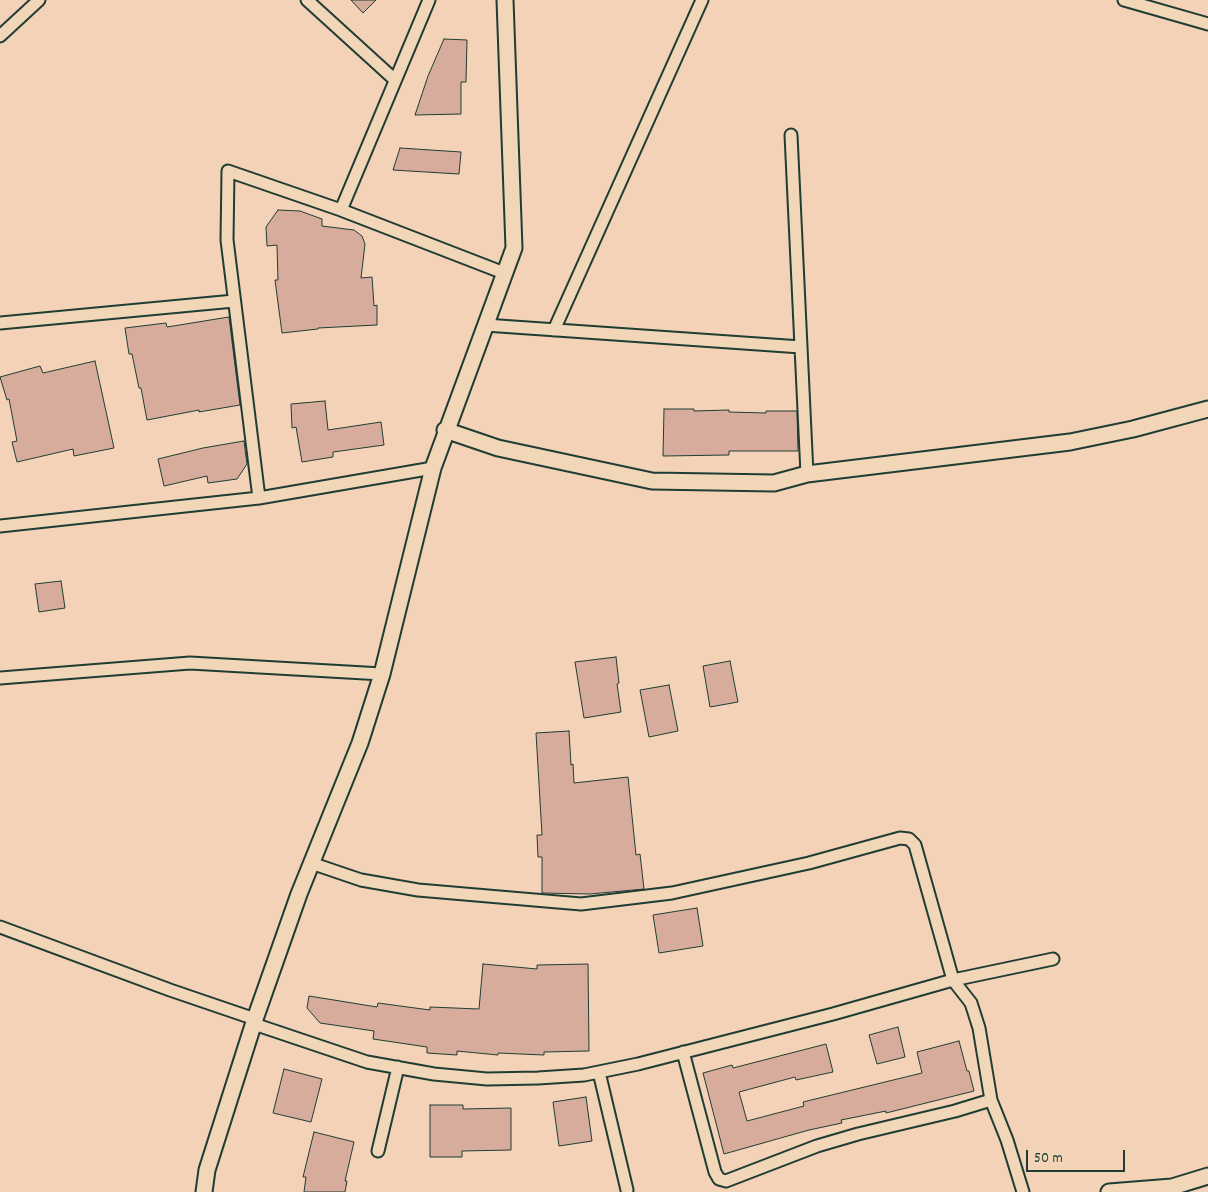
<!DOCTYPE html>
<html>
<head>
<meta charset="utf-8">
<style>
  body { margin:0 }
  #map { position:relative; width:1208px; height:1192px; overflow:hidden; background:#f4d2b7; font-family:Dekko,sans-serif }
  canvas { display:block }
  .scale { position:absolute; left:1026px; top:1150px; width:99px; height:22px; box-sizing:border-box; border:2px solid #1f3d34; border-top:0; padding-left:6px; font-size:15px; line-height:18px; white-space:nowrap; color:#1f3d34; -webkit-text-stroke:4px #f2d6b8; paint-order:stroke }
</style>
</head>
<body>
<div id="map">
<canvas width="1208" height="1192"></canvas>
<div class="scale">50 m</div>
</div>
<script>
const ctx = document.querySelector('canvas').getContext('2d');
ctx.lineJoin = 'round';
function fill(path, color) { ctx.fillStyle = color; ctx.fill(path, 'evenodd'); }
const toPath = rows => new Path2D(rows.map(r => 'M' + r).join(''));
function trace(path, color, width, dash) { ctx.strokeStyle = color; ctx.lineWidth = width; ctx.lineCap = dash ? 'butt' : 'round'; ctx.setLineDash(dash || []); ctx.stroke(path); }
const building = toPath([
  [351,0,376,0,363,13,351,0],
  [444,39,467,40,466,82,461,82,461,114,415,115,428,76,444,39],
  [400,148,461,152,459,174,393,170,400,148],
  [278,210,300,211,322,219,322,226,354,230,362,236,365,244,361,278,372,277,374,306,377,305,377,325,318,328,318,329,282,333,275,280,278,280,277,245,267,246,266,227,278,210],
  [229,317,240,405,199,412,199,410,147,420,141,388,139,388,132,354,129,354,125,328,166,323,167,327,229,317],
  [95,361,114,448,74,456,73,449,17,462,12,442,17,441,9,399,7,400,0,377,40,366,43,373,95,361],
  [325,401,328,430,381,422,384,445,333,452,333,457,302,462,296,427,292,428,291,404,325,401],
  [664,409,694,409,694,411,729,410,729,412,766,413,766,411,797,411,798,451,729,451,729,455,663,456,664,409],
  [244,441,247,464,237,479,208,483,207,476,164,486,158,459,203,448,244,441],
  [61,581,65,608,39,612,35,584,61,581],
  [616,657,619,683,617,684,621,712,584,718,575,662,616,657],
  [730,661,738,702,710,707,703,666,730,661],
  [669,685,678,731,649,737,640,690,669,685],
  [569,731,571,765,573,764,574,783,628,777,636,855,640,854,644,889,590,894,542,893,542,857,538,857,537,835,542,835,536,733,569,731],
  [697,908,703,946,659,953,653,915,697,908],
  [483,964,537,969,537,965,588,964,589,1051,544,1052,544,1055,498,1053,498,1055,457,1051,457,1055,427,1053,427,1047,373,1039,374,1031,320,1023,307,1008,309,996,377,1007,378,1003,430,1010,430,1007,479,1009,483,964],
  [898,1027,905,1057,877,1064,869,1035,898,1027],
  [959,1041,967,1071,969,1071,974,1091,886,1113,886,1111,841,1120,842,1123,809,1130,724,1154,703,1073,732,1065,733,1068,826,1044,833,1072,796,1080,795,1077,739,1092,747,1121,804,1106,803,1102,922,1073,917,1052,959,1041],
  [284,1069,322,1079,311,1122,273,1113,284,1069],
  [586,1097,592,1141,559,1146,553,1102,586,1097],
  [430,1105,463,1105,463,1109,511,1108,511,1150,462,1151,462,1157,430,1157,430,1105],
  [314,1132,354,1142,345,1181,347,1181,345,1192,304,1192,306,1177,303,1177,314,1132]
]);
const minor = toPath([
  [307,0,395,80],
  [1124,0,1208,24],
  [0,36,39,0],
  [791,135,807,474],
  [341,210,429,0],
  [0,323,234,301],
  [485,325,801,347],
  [554,330,702,0],
  [259,498,227,240,228,171,341,210,504,273],
  [0,526,259,498,433,468],
  [0,678,190,663,382,674],
  [0,927,170,990,255,1019],
  [254,1024,367,1062,434,1074,487,1079,538,1078,584,1075,638,1064,833,1014,953,980,915,845,909,839,900,838,809,863,672,893,581,904,418,890,361,880,311,863],
  [683,1052,715,1172,719,1179,726,1181,817,1146,858,1134,955,1111,991,1100,979,1028,971,1003,953,980,1053,959],
  [599,1072,627,1190],
  [991,1100,1007,1140,1023,1192],
  [378,1151,398,1067]
]);
const tertiary = toPath([
  [445,430,498,448,652,481,774,483,807,474,1070,442,1133,429,1208,409],
  [204,1192,207,1170,255,1019,299,894,360,743,382,674,433,468,514,248,505,0],
  [1109,1192,1172,1187,1208,1176]
]);
fill(building, '#d7ac9d');
trace(building, '#1f3d34', 1);
trace(minor, '#1f3d34', 15);
trace(tertiary, '#1f3d34', 19);
trace(minor, '#f2d6b8', 11);
trace(tertiary, '#f2d6b8', 15);
</script>
</body>
</html>
